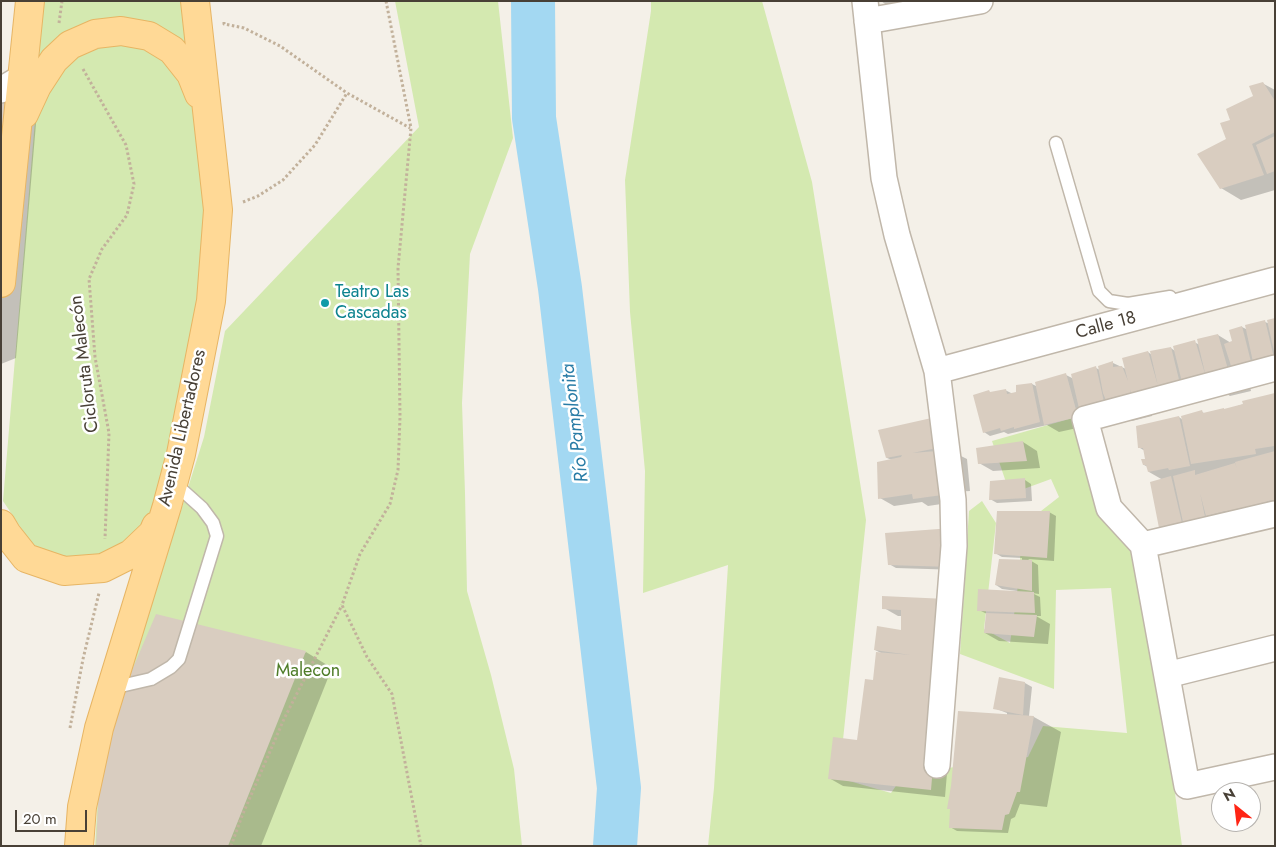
<!DOCTYPE html>
<html>
<head>
<meta charset="utf-8">
<style>
  body { margin:0 }
  #map { position:relative; width:1276px; height:847px; overflow:hidden; background:#f4f0e8; font-family:Jost,sans-serif }
  canvas { display:block }
  .frame { position:absolute; inset:0; border:2px solid #484036; pointer-events:none }
  .north { position:absolute; left:1211px; top:782px; width:50px; height:50px; box-sizing:border-box; background:#fff; border:1px solid #b6b3af; border-radius:50%; rotate:331deg; font-size:14px; font-weight:700; line-height:20px; text-align:center; color:#484036 }
  .north::after { content:''; display:block; margin:auto; width:18px; height:22px; background:#ff2515; clip-path:polygon(50% 0,100% 100%,50% 72%,0 100%) }
  .scale { position:absolute; left:15px; top:810px; width:72px; height:22px; box-sizing:border-box; border:2px solid #484036; border-top:0; padding-left:6px; font-size:15px; line-height:18px; white-space:nowrap; color:#484036; -webkit-text-stroke:4px #fff; paint-order:stroke }
</style>
</head>
<body>
<div id="map">
<canvas width="1276" height="847"></canvas>
<div class="frame"></div>
<div class="north">N</div>
<div class="scale">20 m</div>
</div>
<script>
const ctx = document.querySelector('canvas').getContext('2d');
ctx.lineJoin = 'round';
function fill(path, color) { ctx.fillStyle = color; ctx.fill(path, 'evenodd'); }
const toPath = rows => new Path2D(rows.map(r => 'M' + r).join(''));
function trace(path, color, width, dash) { ctx.strokeStyle = color; ctx.lineWidth = width; ctx.lineCap = dash ? 'butt' : 'round'; ctx.setLineDash(dash || []); ctx.stroke(path); }
function write(font, color, halo, rows, align = 'center') {
  ctx.font = font + ' Jost,sans-serif'; ctx.lineWidth = 5; ctx.setLineDash([]); ctx.textBaseline = 'middle'; ctx.strokeStyle = halo; ctx.fillStyle = color; for (const [text, x, y, turn = 0] of rows) {
    ctx.save(); ctx.translate(x, y); ctx.rotate((+turn || 0) * Math.PI / 180); ctx.textAlign = isNaN(turn) ? turn : align; if (halo) ctx.strokeText(text, 0, 0); ctx.fillText(text, 0, 0); ctx.restore();
  }
}
const green = toPath([
  [42,1,187,1,193,64,126,25,35,68],
  [395,1,498,1,513,138,470,254,462,403,465,493,467,591,491,675,514,769,522,846,95,846,101,743,158,574,180,513,204,437,225,331,419,127],
  [651,1,762,1,812,182,866,520,839,778,891,793,904,774,1028,757,1043,726,1127,733,1111,588,1056,590,1054,689,960,654,969,511,982,501,996,523,984,629,1010,643,1017,594,1023,525,1059,497,1051,479,1010,494,992,441,1076,417,1139,554,1167,733,1182,846,708,846,714,788,728,565,643,593,645,471,630,312,625,180,651,11],
  [116,40,165,55,194,99,207,184,198,317,162,487,149,522,126,546,96,561,58,560,31,543,3,501,35,120,57,64]
]);
const shadow = toPath([
  [881,1,912,1,888,6],
  [1262,83,1275,90,1275,190,1241,200,1221,188,1228,139,1231,121,1255,97],
  [1,102,37,112,16,358,1,364],
  [1275,320,1275,377,1249,382,1251,391,1230,396,1222,391,1152,408,1152,416,1132,421,1118,413,1091,425,1059,432,1047,425,1008,434,1004,432,990,436,984,432,992,393,1005,390,1013,394,1032,384,1038,387,1066,375,1074,379,1096,368,1100,370,1099,367,1113,363,1126,369,1148,352,1152,355,1171,348,1175,351,1194,342,1200,345,1218,335,1231,343,1242,327,1248,330,1265,322,1270,324],
  [1275,394,1275,512,1174,535,1160,527,1163,480,1149,472,1148,467,1144,465,1147,460,1145,451,1140,448,1179,417,1183,420,1202,412,1206,414,1225,410],
  [879,431,955,453,967,459,970,491,955,492,955,502,928,506,922,502,894,506,880,498,892,460,887,458],
  [1023,442,1037,451,1040,468,993,471,979,463],
  [1025,480,1031,484,1032,501,997,503,990,499],
  [1049,512,1056,516,1054,561,1028,559,1038,565,1039,594,1032,593,1040,597,1041,616,1036,616,1050,624,1048,644,999,641,985,633,987,614,979,610,1017,593,1017,591,1002,589,996,585,1022,561,1022,558,1002,557,995,553],
  [952,529,959,570,896,568,889,564],
  [947,600,954,690,945,797,843,786,829,778,858,741,881,653,875,650,902,631,902,616,898,616,884,608],
  [306,652,332,668,261,846,97,846],
  [1000,678,1025,683,1032,687,1029,716,1034,717,1061,732,1047,807,1020,804,1015,817,1011,819,1008,833,957,831,950,827,1007,715,1007,713,994,708]
]);
const river = toPath([
  [533,1,534,118,560,288,619,788,615,846]
]);
const building = toPath([
  [1263,82,1275,101,1275,132,1252,144,1264,175,1220,189,1197,154,1226,139,1220,123,1230,120,1226,109,1253,96,1249,86],
  [10,95,1,189,1,100],
  [1275,136,1275,171,1267,174,1256,145],
  [1275,318,1275,351,1274,351,1267,320],
  [1265,320,1275,362,1255,371,1245,325],
  [1242,326,1253,370,1234,375,1224,344,1232,341,1229,330],
  [1218,334,1231,380,1184,390,1173,346,1195,340,1206,377,1197,339],
  [1171,347,1181,388,1133,399,1130,389,1132,405,1110,410,1103,393,1098,366,1113,361,1113,367,1122,366,1128,381,1122,358,1148,351,1158,386,1150,351],
  [1096,366,1106,411,1081,417,1071,374],
  [1066,373,1078,417,1044,425,1035,382],
  [1032,383,1040,422,1014,429,1014,427,1001,431,1000,428,983,433,973,395,989,390,990,392,1006,389,1007,394,1016,392,1016,385],
  [1275,393,1274,446,1255,449,1256,454,1191,464,1181,416,1202,410,1203,413,1224,408,1224,409,1243,404,1242,401],
  [1179,416,1190,466,1169,470,1168,468,1148,472,1146,465,1143,465,1141,459,1145,459,1143,448,1138,448,1136,426],
  [936,417,942,447,912,453,937,451,942,495,913,499,912,494,878,499,877,462,901,457,902,455,886,458,878,430],
  [1023,441,1027,461,978,464,976,448],
  [1275,451,1275,500,1267,501,1267,504,1245,508,1245,510,1225,511,1206,516,1200,493,1205,517,1183,522,1173,476,1195,470,1195,475,1235,463,1237,469,1235,462],
  [1171,476,1182,523,1159,528,1150,482],
  [1025,478,1026,498,989,500,990,481],
  [997,511,1050,511,1047,558,994,554],
  [952,528,952,567,888,565,885,533],
  [999,559,1032,560,1032,591,995,585],
  [978,589,1034,592,1035,613,977,611],
  [882,596,947,599,931,790,828,779,833,737,857,740,865,679,873,680,876,652,911,655,874,650,877,626,901,630,901,610,882,609],
  [986,613,1037,615,1034,637,984,633],
  [156,614,306,651,228,846,96,846,101,743],
  [999,677,1025,682,1023,715,993,709],
  [958,711,1034,716,1020,792,1017,792,1009,814,1005,815,1002,830,949,828,950,809,947,809,951,786]
]);
const path = toPath([
  [386,1,411,128,398,268,400,417,398,470,390,504,360,554,342,605,367,657,392,694,421,846],
  [224,22,224,24,244,28,280,46,347,93,410,128],
  [59,23,62,1],
  [83,69,126,145,134,184,127,215,102,249,89,279,95,357,109,433,105,539],
  [243,202,258,196,283,180,315,145,347,93],
  [70,728,83,659,99,593],
  [231,846,242,816,284,719,342,605]
]);
const service = toPath([
  [1056,143,1099,291,1109,301,1128,304,1170,297],
  [112,688,151,679,171,667,179,659,217,536,213,523,202,508,173,482]
]);
const minor = toPath([
  [865,1,884,178,897,235,937,371,953,500,954,546,937,765],
  [867,21,980,1],
  [1,90,21,78],
  [1275,368,1085,419,1109,508,1143,545,1187,786,1275,767],
  [937,371,1275,280],
  [1143,545,1275,514],
  [1167,675,1275,648]
]);
const primary = toPath([
  [24,114,37,86,54,60,70,45,95,34,121,31,149,36,172,50,191,74,199,94],
  [1,283,30,1],
  [1,524,7,534,26,558,64,571,103,568,131,554,153,533,156,526],
  [79,846,82,807,99,728,167,506,181,454,211,301,218,210,195,1]
]);
const markers = [
  [325,303,5,"#0f9aa8"]
];
const cultureNames = [
  ["Teatro Las",335,293],
  ["Cascadas",335,314]
];
const streetNames = [
  ["Calle 18",1106,326,-15],
  ["Cicloruta Malecón",85,364,-97],
  ["Avenida Libertadores",183,428,-77]
];
const parkNames = [
  ["Malecon",308,672]
];
const waterNames = [
  ["Río Pamplonita",576,423,-97]
];
fill(green, '#d4e9b0');
fill(shadow, '#0003');
trace(river, '#a3d8f2', 44);
fill(building, '#d9cdc0');
trace(service, '#c0b7aa', 15);
trace(minor, '#c0b7aa', 28);
trace(primary, '#e7b564', 30);
trace(path, '#c2b19b', 3, [2.5, 2.5]);
trace(service, '#fff', 12);
trace(minor, '#fff', 25);
trace(primary, '#ffd996', 28);
for (const [x, y, r, color] of markers) { const dot = new Path2D(); dot.arc(x, y, r, 0, 2 * Math.PI); ctx.fillStyle = color; ctx.fill(dot); trace(dot, '#fff', 2); }
write('18px', '#0d838f', '#fff', cultureNames, 'left');
write('18px', '#484036', '#fff', streetNames);
write('18px', '#4e7c28', '#fff', parkNames);
write('italic 19px', '#297ca6', '#fff', waterNames);
</script>
</body>
</html>
